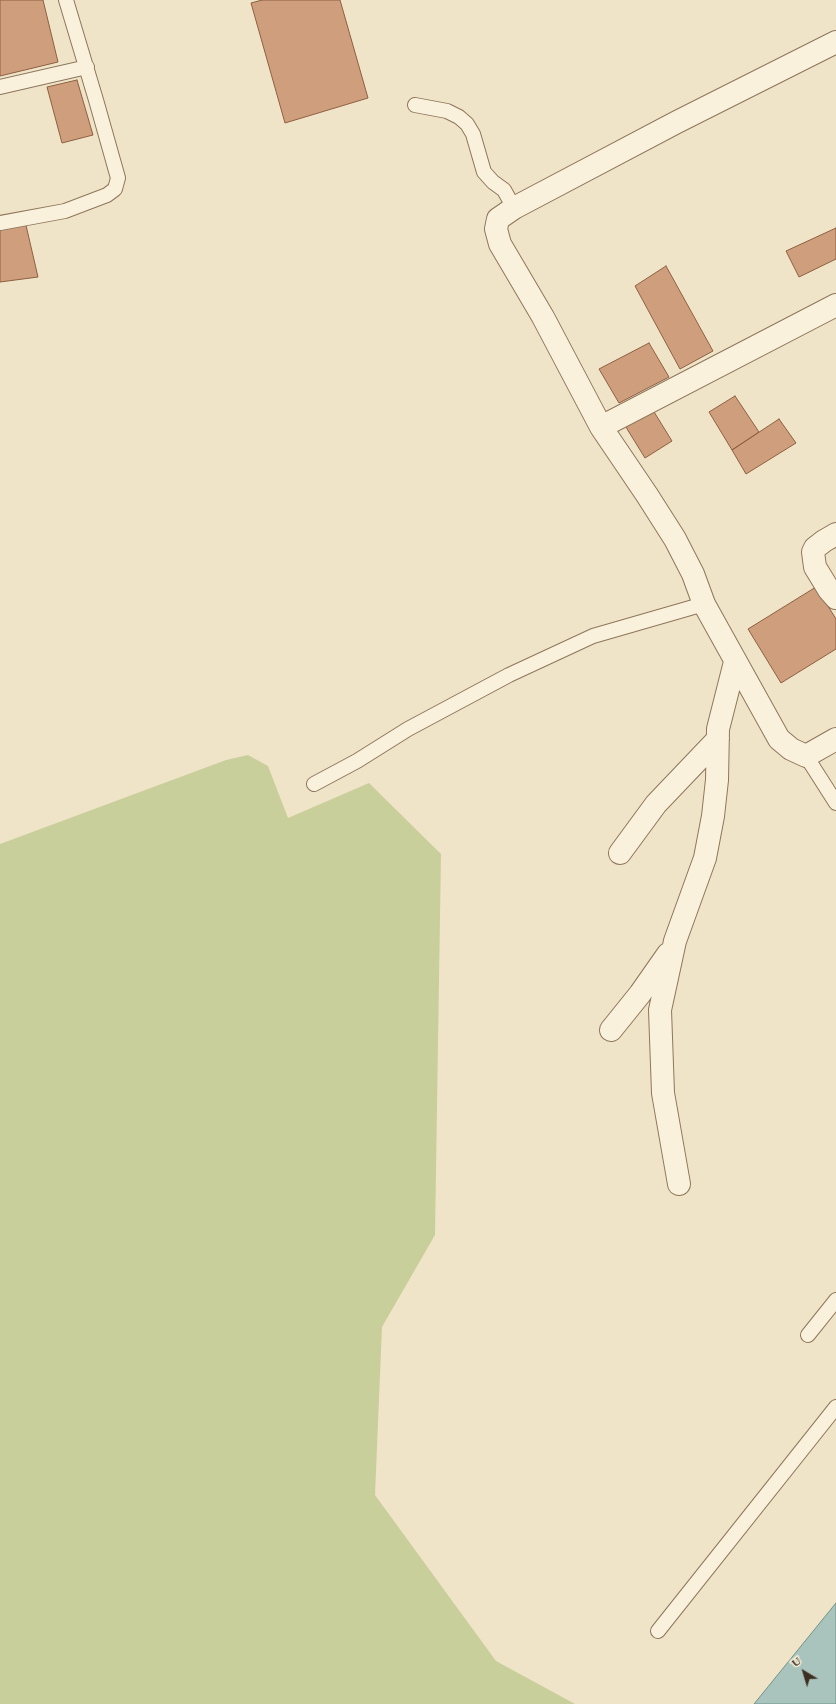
<!DOCTYPE html>
<html>
<head>
<meta charset="utf-8">
<style>
  body { margin:0 }
  #map { position:relative; width:836px; height:1704px; overflow:hidden; background:#f0e4c8; font-family:Spectral,serif }
  canvas { display:block }
  .north { position:absolute; left:784px; top:1652px; width:40px; height:40px; -webkit-text-stroke:3px #f7eed8; paint-order:stroke; rotate:322deg; font-size:11px; font-weight:700; line-height:16px; text-align:center; color:#3d2e20 }
  .north::after { content:''; display:block; margin:auto; width:14px; height:18px; background:#3d2e20; clip-path:polygon(50% 0,100% 100%,50% 72%,0 100%) }
</style>
</head>
<body>
<div id="map">
<canvas width="836" height="1704"></canvas>
<div class="north">U</div>
</div>
<script>
const ctx = document.querySelector('canvas').getContext('2d');
ctx.lineJoin = 'round';
function fill(path, color) { ctx.fillStyle = color; ctx.fill(path, 'evenodd'); }
const toPath = rows => new Path2D(rows.map(r => 'M' + r).join(''));
function trace(path, color, width, dash) { ctx.strokeStyle = color; ctx.lineWidth = width; ctx.lineCap = dash ? 'butt' : 'round'; ctx.setLineDash(dash || []); ctx.stroke(path); }
const green = toPath([
  [248,755,268,766,288,818,369,783,441,854,435,1235,382,1327,375,1495,496,1661,575,1704,0,1704,0,844,226,760]
]);
const water = toPath([
  [836,1603,836,1704,754,1704,836,1603]
]);
const building = toPath([
  [0,0,43,0,58,62,0,76,0,0],
  [262,0,340,0,368,98,285,123,251,3,262,0],
  [77,80,93,135,62,143,47,87,77,80],
  [25,221,38,277,0,282,0,226,25,221],
  [836,228,836,259,799,277,786,251,836,228],
  [666,266,713,351,680,369,635,286,666,266],
  [649,343,669,377,619,403,599,369,649,343],
  [735,396,759,432,732,450,709,412,735,396],
  [651,407,672,441,645,458,624,424,651,407],
  [779,419,796,443,746,474,732,450,779,419],
  [816,587,836,619,836,649,781,683,748,629,816,587]
]);
const service = toPath([
  [0,87,87,67],
  [415,105,447,111,459,117,467,124,473,134,484,172,493,182,504,190,514,208],
  [0,223,65,211,107,195,115,189,118,178,96,100,66,0],
  [806,756,836,803],
  [314,784,357,761,408,729,509,675,593,636,704,604],
  [808,1335,836,1300],
  [658,1631,836,1407]
]);
const minor = toPath([
  [836,42,677,122,514,208,498,219,496,229,500,244,543,317,601,427,647,495,675,539,693,574,704,604,779,739,791,749,806,756,836,739],
  [601,427,836,305],
  [836,534,824,541,815,548,813,552,815,567,829,590,836,598],
  [620,853,656,804,718,739],
  [611,1030,640,994,668,954],
  [679,1184,663,1093,660,1010,675,941,705,858,713,816,717,780,718,729,735,662]
]);
fill(green, '#c9cf9b');
fill(water, '#a9c4bc');
trace(water, '#6f938a', 1);
fill(building, '#cf9f7d');
trace(building, '#8d5f41', 1);
trace(service, '#8d765c', 16);
trace(minor, '#8d765c', 24);
trace(service, '#faf1dc', 14);
trace(minor, '#faf1dc', 22);
</script>
</body>
</html>
